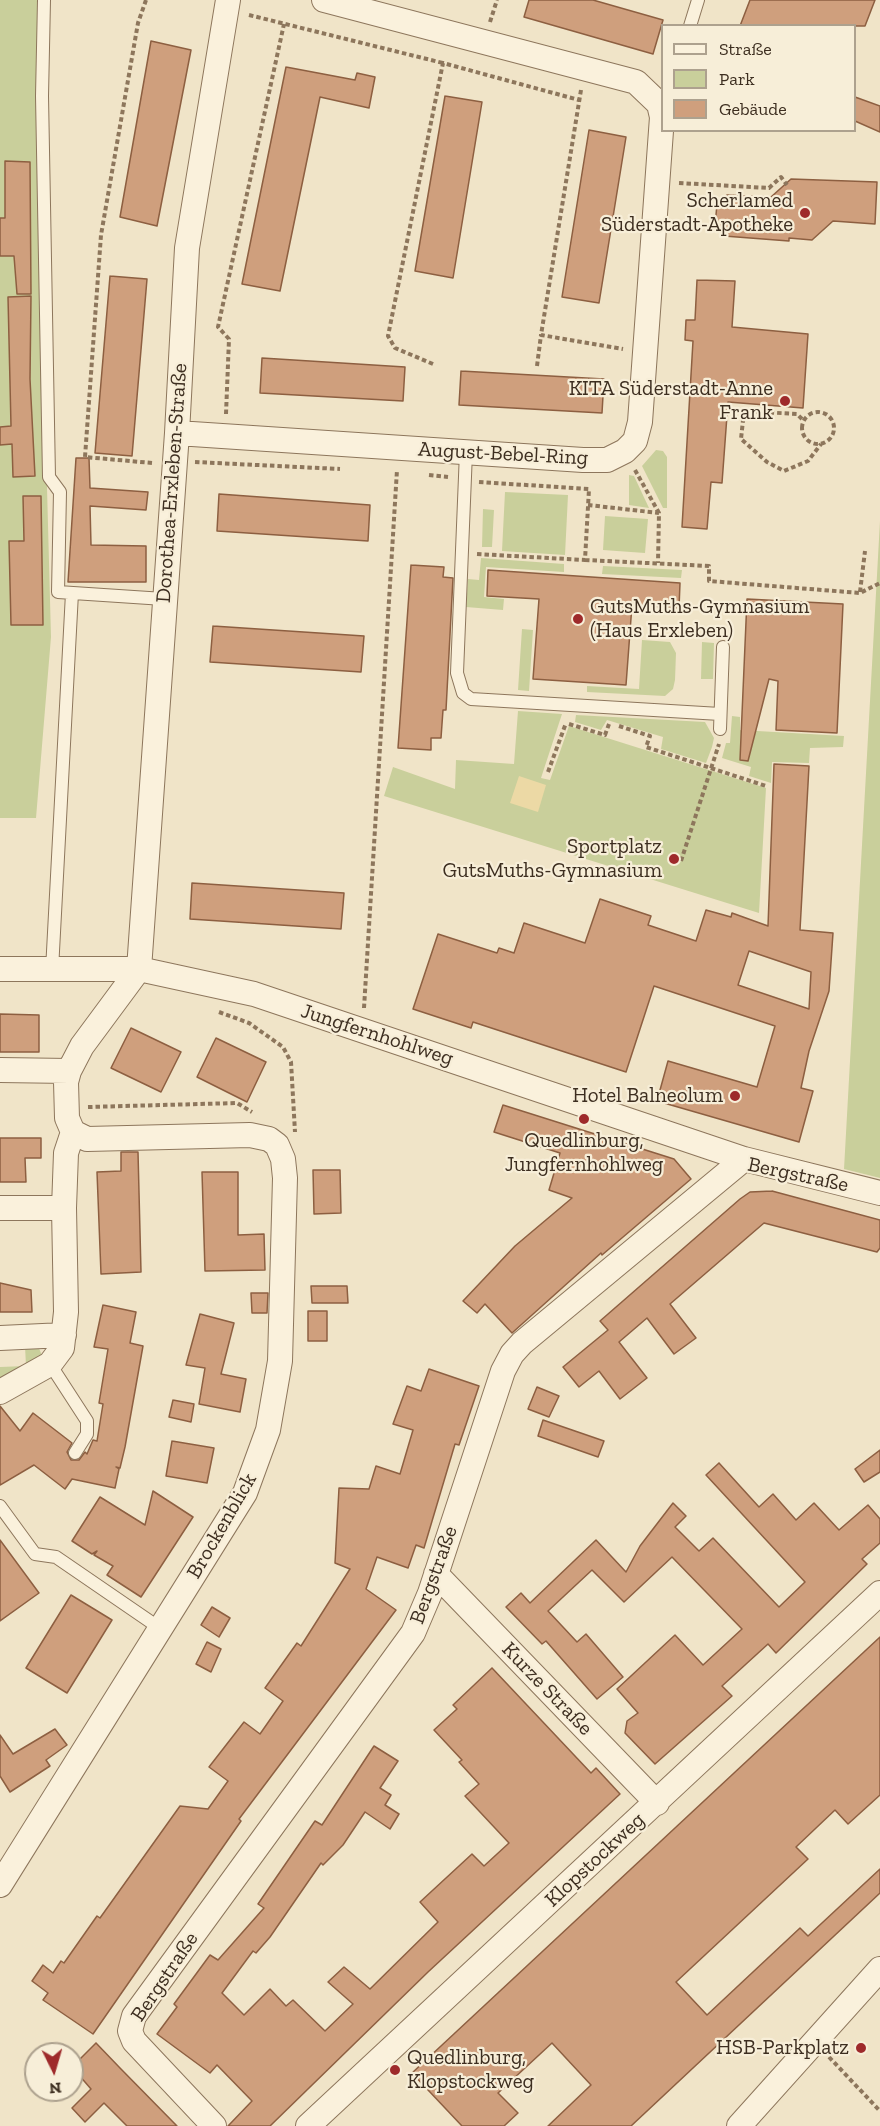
<!DOCTYPE html>
<html>
<head>
<meta charset="utf-8">
<style>
  body { margin:0 }
  #map { position:relative; width:880px; height:2126px; overflow:hidden; background:#f0e4c8; font-family:"Zilla Slab",serif }
  canvas { display:block }
  .legend { position:absolute; left:661px; top:24px; width:195px; height:108px; box-sizing:border-box; background:#f7eed8; border:2px solid #ada18e; margin:0; padding:8px 10px; list-style:none; font-size:18px; color:#3d2e20 }
  .legend li { display:flex; align-items:center; gap:12px; height:30px }
  .legend b { width:30px; border:2px solid #ada18e }
  .north { position:absolute; left:24px; top:2042px; width:60px; height:60px; box-sizing:border-box; background:#f7eed8; border:2px solid #ada18e; border-radius:50%; rotate:175deg; font-size:16px; font-weight:700; line-height:24px; text-align:center; color:#3d2e20 }
  .north::after { content:''; display:block; margin:auto; width:21px; height:27px; background:#9e2a2b; clip-path:polygon(50% 0,100% 100%,50% 72%,0 100%) }
</style>
</head>
<body>
<div id="map">
<canvas width="880" height="2126"></canvas>
<ul class="legend">
<li><b style="height:8px;background:#faf1dc"></b>Straße</li>
<li><b style="height:16px;background:#c9cf9b"></b>Park</li>
<li><b style="height:16px;background:#cf9f7d"></b>Gebäude</li>
</ul>
<div class="north">N</div>
</div>
<script>
const ctx = document.querySelector('canvas').getContext('2d');
ctx.lineJoin = 'round';
function fill(path, color) { ctx.fillStyle = color; ctx.fill(path, 'evenodd'); }
const toPath = rows => new Path2D(rows.map(r => 'M' + r).join(''));
function trace(path, color, width, dash) { ctx.strokeStyle = color; ctx.lineWidth = width; ctx.lineCap = dash ? 'butt' : 'round'; ctx.setLineDash(dash || []); ctx.stroke(path); }
function write(font, color, halo, rows, align = 'center') {
  ctx.font = font + ' "Zilla Slab",serif'; ctx.lineWidth = 4.5; ctx.setLineDash([]); ctx.textBaseline = 'middle'; ctx.strokeStyle = halo; ctx.fillStyle = color; for (const [text, x, y, turn = 0] of rows) {
    ctx.save(); ctx.translate(x, y); ctx.rotate((+turn || 0) * Math.PI / 180); ctx.textAlign = isNaN(turn) ? turn : align; if (halo) ctx.strokeText(text, 0, 0); ctx.fillText(text, 0, 0); ctx.restore();
  }
}
const green = toPath([
  [0,0,38,0,37,114,51,637,36,818,0,818],
  [656,450,663,451,667,457,667,508,663,508,642,466],
  [629,475,634,476,649,508,629,505],
  [505,492,568,495,565,555,502,551],
  [483,509,494,510,492,547,482,547],
  [605,516,648,519,645,553,603,550],
  [880,521,880,1178,844,1169],
  [481,558,564,564,564,572,486,567,484,597,504,599,503,610,466,607,468,579,479,580],
  [603,566,682,570,681,578,602,574],
  [522,629,533,630,529,691,518,690],
  [642,640,670,642,676,653,675,680,673,689,665,696,587,692,587,686,639,689],
  [702,642,714,643,713,679,701,679],
  [518,711,562,714,541,778,550,780,569,726,766,788,759,913,384,796,393,767,455,789,456,760,514,764],
  [576,715,705,722,714,738,712,747,706,763,661,749,663,737,607,720,601,730,575,722],
  [732,716,740,717,740,730,844,736,843,747,810,748,809,763,772,762,771,783,749,776,751,767,722,758,726,743,730,743],
  [25,1346,38,1346,43,1358,0,1383,0,1367,26,1366]
]);
const sand = toPath([
  [519,776,546,785,538,812,510,803]
]);
const building = toPath([
  [529,0,593,0,663,20,653,54,524,17,529,0],
  [750,0,875,0,865,26,740,26,750,0],
  [151,41,191,50,157,226,120,217,151,41],
  [286,67,355,80,357,73,375,77,369,108,320,97,280,291,242,284,286,67],
  [445,96,482,102,453,278,415,271,445,96],
  [855,97,880,106,880,132,855,121,855,97],
  [589,130,626,137,599,303,562,297,589,130],
  [5,161,30,162,31,294,17,294,14,256,0,256,0,218,5,218,5,161],
  [791,179,877,182,875,224,833,221,812,240,789,238,789,241,724,236,715,226,717,204,727,195,771,197,791,179],
  [110,276,147,279,132,456,95,453,110,276],
  [697,280,735,281,732,327,808,334,803,408,728,402,722,483,711,482,707,529,682,527,693,341,685,340,686,320,695,320,697,280],
  [31,296,30,379,35,476,13,477,12,444,0,445,0,427,11,426,8,297,31,296],
  [262,358,405,367,403,401,260,393,262,358],
  [461,371,604,379,602,413,459,405,461,371],
  [76,458,89,458,90,488,148,492,146,510,90,506,91,545,146,546,146,582,68,582,76,458],
  [219,494,370,505,368,541,217,531,219,494],
  [23,496,41,496,43,625,11,625,9,541,24,541,23,496],
  [411,565,444,567,443,577,453,578,446,710,443,710,441,738,431,738,431,750,398,748,411,565],
  [488,570,680,583,679,608,632,605,626,685,533,679,539,599,487,596,488,570],
  [747,599,843,604,837,733,776,730,778,681,769,679,748,761,740,760,747,599],
  [213,626,364,636,361,672,210,662,213,626],
  [774,764,809,766,800,930,833,933,829,991,809,1051,801,1088,813,1091,799,1142,657,1101,668,1061,757,1087,775,1026,654,986,626,1072,473,1022,471,1028,413,1009,438,934,497,953,499,948,514,953,524,923,585,943,600,899,651,916,648,925,696,941,706,910,731,917,732,913,768,926,774,764],
  [749,951,811,972,809,1009,738,985,749,951],
  [192,883,344,893,341,929,190,919,192,883],
  [0,1014,39,1015,39,1052,0,1052,0,1014],
  [131,1028,181,1052,161,1092,111,1068,131,1028],
  [216,1038,266,1062,247,1102,197,1077,216,1038],
  [503,1105,674,1159,691,1179,602,1255,601,1253,512,1333,485,1304,477,1313,463,1301,515,1246,572,1198,549,1190,560,1153,494,1132,503,1105],
  [0,1138,41,1138,41,1158,25,1158,26,1182,0,1182,0,1138],
  [121,1152,138,1152,141,1272,101,1274,97,1172,121,1171,121,1152],
  [313,1170,340,1170,341,1213,314,1214,313,1170],
  [202,1172,238,1172,238,1235,264,1234,265,1270,205,1271,202,1172],
  [772,1191,880,1220,880,1248,877,1252,764,1223,670,1304,696,1338,674,1354,647,1318,619,1342,647,1378,620,1399,599,1371,579,1387,563,1367,608,1330,600,1321,740,1199,750,1192,772,1191],
  [0,1283,31,1290,32,1312,0,1312,0,1283],
  [311,1286,347,1286,348,1303,312,1303,311,1286],
  [251,1293,268,1293,267,1313,252,1313,251,1293],
  [103,1305,136,1312,130,1343,143,1346,125,1447,120,1468,116,1467,119,1469,115,1488,72,1479,65,1489,34,1465,0,1485,0,1406,20,1431,33,1413,72,1443,67,1452,71,1460,79,1460,85,1452,87,1454,93,1440,97,1441,103,1404,99,1403,108,1349,94,1347,103,1305],
  [308,1311,327,1311,327,1341,308,1341,308,1311],
  [200,1314,234,1323,221,1374,246,1379,240,1412,199,1404,205,1368,186,1365,200,1314],
  [429,1369,479,1386,459,1445,455,1444,424,1548,416,1545,408,1568,377,1557,366,1589,396,1610,239,1819,241,1821,93,2034,43,2000,48,1993,32,1981,43,1965,53,1973,61,1961,64,1963,97,1916,100,1918,180,1806,208,1809,228,1781,209,1767,244,1722,260,1734,283,1701,265,1688,297,1643,301,1646,350,1569,335,1563,339,1488,369,1489,376,1466,400,1474,413,1430,393,1424,407,1386,421,1391,429,1369],
  [537,1387,559,1396,549,1417,528,1409,537,1387],
  [173,1400,194,1404,191,1422,169,1417,173,1400],
  [543,1420,604,1441,598,1457,538,1436,543,1420],
  [172,1441,214,1448,207,1483,166,1476,172,1441],
  [880,1450,880,1472,864,1482,855,1469,880,1450],
  [719,1463,759,1507,773,1494,796,1520,814,1503,839,1530,868,1505,880,1519,880,1543,862,1559,867,1564,776,1653,768,1644,722,1686,732,1696,655,1764,625,1733,627,1721,638,1713,617,1689,675,1635,703,1665,742,1629,672,1557,624,1602,592,1570,548,1611,577,1642,586,1634,623,1677,597,1699,546,1641,542,1644,506,1607,521,1593,530,1603,596,1540,626,1572,640,1546,673,1503,686,1516,675,1527,699,1551,713,1538,779,1607,805,1582,706,1475,719,1463],
  [153,1491,193,1517,141,1597,107,1575,113,1566,94,1555,97,1551,92,1554,72,1541,100,1497,145,1525,153,1491],
  [0,1540,39,1593,0,1621,0,1540],
  [71,1595,112,1620,67,1693,26,1668,71,1595],
  [212,1607,230,1618,219,1637,201,1625,212,1607],
  [880,1637,880,1795,848,1824,835,1810,796,1847,808,1859,676,1982,707,2015,800,1928,808,1936,880,1869,880,1893,631,2126,548,2126,591,2085,552,2043,498,2093,518,2113,504,2126,462,2126,412,2073,880,1637],
  [207,1642,221,1649,211,1672,196,1664,207,1642],
  [492,1668,591,1773,596,1768,620,1794,428,1972,270,2126,228,2126,252,2101,217,2065,210,2073,157,2034,177,2007,174,2004,210,1955,218,1960,264,1908,258,1904,315,1821,322,1825,374,1746,398,1761,380,1788,391,1795,385,1805,399,1814,390,1829,365,1812,343,1845,323,1865,321,1863,270,1937,256,1953,253,1951,222,1993,244,2015,270,1989,286,2006,293,2000,325,2031,353,2004,328,1982,344,1967,370,1989,438,1922,420,1902,472,1854,484,1866,509,1843,465,1796,479,1784,459,1762,462,1760,434,1730,457,1709,453,1705,492,1668],
  [55,1729,67,1745,46,1760,50,1766,10,1792,0,1776,0,1735,13,1754,55,1729],
  [96,2043,120,2068,177,2126,127,2126,104,2103,85,2122,72,2108,91,2089,72,2067,96,2043]
]);
const path = toPath([
  [146,0,138,23,101,235,85,457,152,463],
  [249,15,443,63],
  [490,22,497,0],
  [581,90,541,335,623,349],
  [679,183,769,188,781,177,787,185],
  [433,364,395,348,388,336,443,63,579,100],
  [537,366,541,335],
  '802 428a16 16 0 1 1 32 0a16 16 0 1 1-32 0Z',
  [226,414,229,339,218,327,284,24],
  [802,419,797,414,744,411,741,439,767,462,784,471,808,461,821,444],
  [195,462,340,469],
  [635,470,659,513,658,563],
  [429,475,448,477],
  [479,482,589,489],
  [588,505,659,513],
  [477,554,585,560,589,489],
  [585,560,709,566,709,581,860,593,880,583],
  [860,592,865,551],
  [569,724,605,735,609,724],
  [619,726,650,736,646,747,766,786],
  [548,772,566,723],
  [681,861,719,744],
  [364,1008,397,470],
  [219,1012,249,1023,283,1047,291,1062,295,1132],
  [88,1107,237,1103,252,1112],
  [829,2057,880,2111]
]);
const service = toPath([
  [44,0,42,96,49,477,60,492,58,592,164,599],
  [690,26,698,0],
  [466,452,457,673,463,693,471,699,720,714],
  [720,729,723,647],
  [52,970,72,593],
  [50,1364,87,1421,87,1434,75,1453],
  [0,1506,35,1554,56,1557,161,1629]
]);
const minor = toPath([
  [177,433,583,460,607,460,625,451,635,441,640,422,662,117,659,104,636,82,324,0],
  [0,969,139,969,254,994,744,1159,880,1193],
  [0,1070,69,1071],
  [0,1208,64,1208],
  [0,1338,64,1335],
  [0,1392,50,1364,62,1348,66,1312,64,1208,66,1153,73,1132,67,1118,66,1082,69,1071,82,1046,139,969,177,433,187,248,228,0],
  [436,1574,657,1803],
  [0,1885,245,1493,268,1430,280,1361,285,1178,283,1159,277,1145,269,1139,250,1135,87,1139,73,1132],
  [214,2126,134,2041,130,2031,134,2016,413,1633,430,1593,503,1371,512,1354,522,1343,744,1159],
  [308,2126,880,1593],
  [739,2126,880,1969]
]);
const markers = [
  [805,213,6,"#9e2a2b"],
  [785,401,6,"#9e2a2b"],
  [578,619,6,"#9e2a2b"],
  [674,859,6,"#9e2a2b"],
  [735,1096,6,"#9e2a2b"],
  [584,1119,6,"#9e2a2b"],
  [861,2048,6,"#9e2a2b"],
  [395,2070,6,"#9e2a2b"]
];
const poiNames = [
  ["Scherlamed",793,201],
  ["Süderstadt-Apotheke",793,225],
  ["KITA Süderstadt-Anne",773,389],
  ["Frank",773,413],
  ["GutsMuths-Gymnasium",590,607,"left"],
  ["(Haus Erxleben)",590,631,"left"],
  ["Sportplatz",662,847],
  ["GutsMuths-Gymnasium",662,871],
  ["Hotel Balneolum",723,1096],
  ["Quedlinburg,",584,1141,"center"],
  ["Jungfernhohlweg",584,1165,"center"],
  ["HSB-Parkplatz",849,2048],
  ["Quedlinburg,",407,2058,"left"],
  ["Klopstockweg",407,2082,"left"]
];
const streetNames = [
  ["August-Bebel-Ring",503,454,3],
  ["Dorothea-Erxleben-Straße",172,483,-86],
  ["Jungfernhohlweg",377,1035,18],
  ["Bergstraße",798,1175,12],
  ["Brockenblick",222,1526,-60],
  ["Bergstraße",434,1575,-70],
  ["Kurze Straße",547,1689,46],
  ["Klopstockweg",595,1860,-43],
  ["Bergstraße",165,1977,-56]
];
fill(green, '#c9cf9b');
fill(sand, '#ecd9a5');
fill(building, '#cf9f7d');
trace(building, '#8d5f41', 1.5);
trace(service, '#8d765c', 14);
trace(minor, '#8d765c', 26);
trace(path, '#8d765c', 4, [4.5, 3]);
trace(service, '#faf1dc', 12);
trace(minor, '#faf1dc', 24);
for (const [x, y, r, color] of markers) { const dot = new Path2D(); dot.arc(x, y, r, 0, 2 * Math.PI); ctx.fillStyle = color; ctx.fill(dot); trace(dot, '#f7eed8', 2); }
write('21px', '#3d2e20', '#f7eed8', poiNames, 'right');
write('21px', '#3d2e20', '#f7eed8', streetNames);
</script>
</body>
</html>
